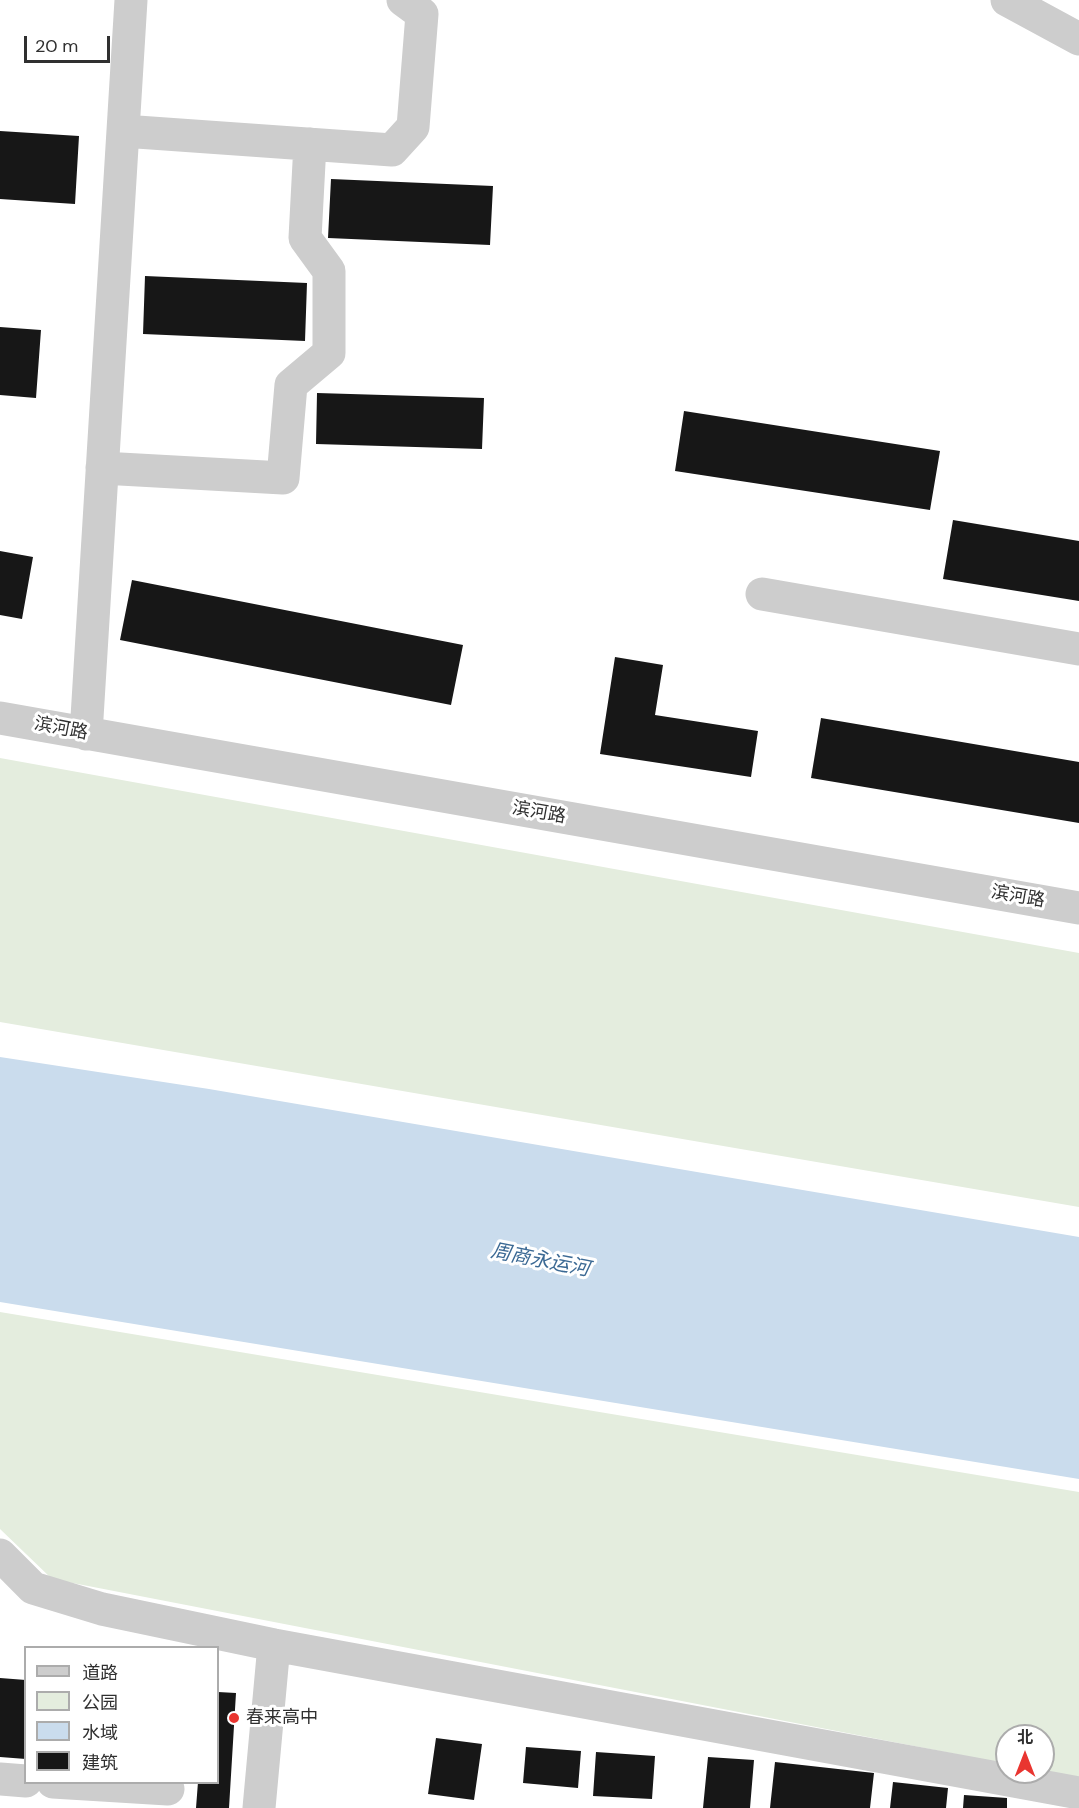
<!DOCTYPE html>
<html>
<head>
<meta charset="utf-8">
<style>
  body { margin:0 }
  #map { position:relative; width:1079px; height:1808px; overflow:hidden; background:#fff; font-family:"DM Sans","Noto Sans SC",sans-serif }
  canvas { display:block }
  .legend { position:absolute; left:24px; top:1646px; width:195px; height:138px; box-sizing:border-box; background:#fff; border:2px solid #acacac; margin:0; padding:8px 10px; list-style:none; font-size:18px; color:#303030 }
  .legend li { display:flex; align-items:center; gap:12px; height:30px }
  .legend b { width:30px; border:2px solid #acacac }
  .north { position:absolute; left:995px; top:1724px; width:60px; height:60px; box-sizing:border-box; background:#fff; border:2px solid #acacac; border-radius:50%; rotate:0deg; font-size:16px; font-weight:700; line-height:24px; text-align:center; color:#303030 }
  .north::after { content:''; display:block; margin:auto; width:21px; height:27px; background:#e93530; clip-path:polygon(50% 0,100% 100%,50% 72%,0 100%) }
  .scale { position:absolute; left:24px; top:36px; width:86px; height:27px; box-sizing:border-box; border:3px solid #303030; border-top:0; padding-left:8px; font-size:18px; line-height:21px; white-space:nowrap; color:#303030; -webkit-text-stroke:4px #fff; paint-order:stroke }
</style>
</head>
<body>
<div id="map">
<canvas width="1079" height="1808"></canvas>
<ul class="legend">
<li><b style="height:8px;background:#cdcdcd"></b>道路</li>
<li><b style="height:16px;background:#e4edde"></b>公园</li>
<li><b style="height:16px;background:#cadced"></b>水域</li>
<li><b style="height:16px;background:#171717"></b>建筑</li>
</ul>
<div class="north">北</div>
<div class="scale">20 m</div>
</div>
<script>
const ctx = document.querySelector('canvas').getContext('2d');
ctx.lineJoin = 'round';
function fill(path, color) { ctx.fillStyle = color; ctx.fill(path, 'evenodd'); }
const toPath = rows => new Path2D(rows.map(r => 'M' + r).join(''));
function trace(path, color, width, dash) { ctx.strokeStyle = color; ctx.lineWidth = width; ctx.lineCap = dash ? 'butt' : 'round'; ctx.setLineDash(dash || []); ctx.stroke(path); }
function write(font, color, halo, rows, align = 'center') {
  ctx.font = font + ' "DM Sans","Noto Sans SC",sans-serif'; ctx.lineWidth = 6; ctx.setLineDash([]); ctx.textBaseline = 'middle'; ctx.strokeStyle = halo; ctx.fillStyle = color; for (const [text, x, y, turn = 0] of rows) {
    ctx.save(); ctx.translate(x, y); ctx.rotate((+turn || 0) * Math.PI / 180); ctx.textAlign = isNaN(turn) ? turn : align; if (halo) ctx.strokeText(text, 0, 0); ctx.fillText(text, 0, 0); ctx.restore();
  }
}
const green = toPath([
  [0,758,1079,953,1079,1207,0,1022],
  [0,1312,1079,1492,1079,1778,1043,1771,1043,1736,1007,1736,1007,1764,52,1579,0,1529]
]);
const water = toPath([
  [0,1057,209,1089,1079,1237,1079,1479,0,1302]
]);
const building = toPath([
  [0,131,79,136,75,204,0,199],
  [331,179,493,186,490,245,328,238],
  [145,276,307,283,305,341,143,334],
  [0,327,41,330,36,398,0,395],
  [317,393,484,398,482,449,316,444],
  [684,411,940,451,930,510,675,471],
  [953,520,1079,541,1079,601,943,579],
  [0,551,33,557,22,619,0,615],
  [132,580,463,645,451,705,120,640],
  [615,657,663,665,655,715,758,731,751,777,600,754],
  [821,718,1079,762,1079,823,811,778],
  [0,1678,26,1680,26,1759,0,1757],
  [218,1692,236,1693,229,1808,196,1808,198,1782,218,1782],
  [436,1738,482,1744,474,1800,428,1794],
  [526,1747,581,1751,578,1788,523,1783],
  [596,1752,655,1756,652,1799,593,1796],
  [708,1757,754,1760,750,1808,703,1808],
  [775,1762,874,1773,870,1808,770,1808],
  [893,1782,948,1788,946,1808,890,1808],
  [964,1795,1007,1798,1007,1808,963,1808]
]);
const minor = toPath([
  [1007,0,1079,39],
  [123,131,392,150,413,127,422,14,403,0],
  [102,468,283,478,291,385,329,353,329,271,305,238,310,144],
  [762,594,1079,649],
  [0,718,1079,908],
  [86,734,131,0],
  [0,1555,33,1588,102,1609,274,1645,1079,1793],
  [0,1779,26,1781],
  [53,1782,168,1789],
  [259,1808,274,1645]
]);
const markers = [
  [234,1718,6,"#e93530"]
];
const streetNames = [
  ["滨河路",61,729,11],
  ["滨河路",539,813,10],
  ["滨河路",1018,897,10]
];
const poiNames = [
  ["春来高中",246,1718]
];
const waterNames = [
  ["周商永运河",540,1261,11]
];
fill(green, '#e4edde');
fill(water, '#cadced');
fill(building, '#171717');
trace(minor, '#cdcdcd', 33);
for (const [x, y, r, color] of markers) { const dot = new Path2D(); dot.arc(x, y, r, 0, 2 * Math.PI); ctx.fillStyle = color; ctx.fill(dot); trace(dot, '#fff', 2); }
write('18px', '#303030', '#fff', streetNames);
write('18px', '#303030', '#fff', poiNames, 'left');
write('italic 20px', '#3b6994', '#fff', waterNames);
</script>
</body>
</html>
